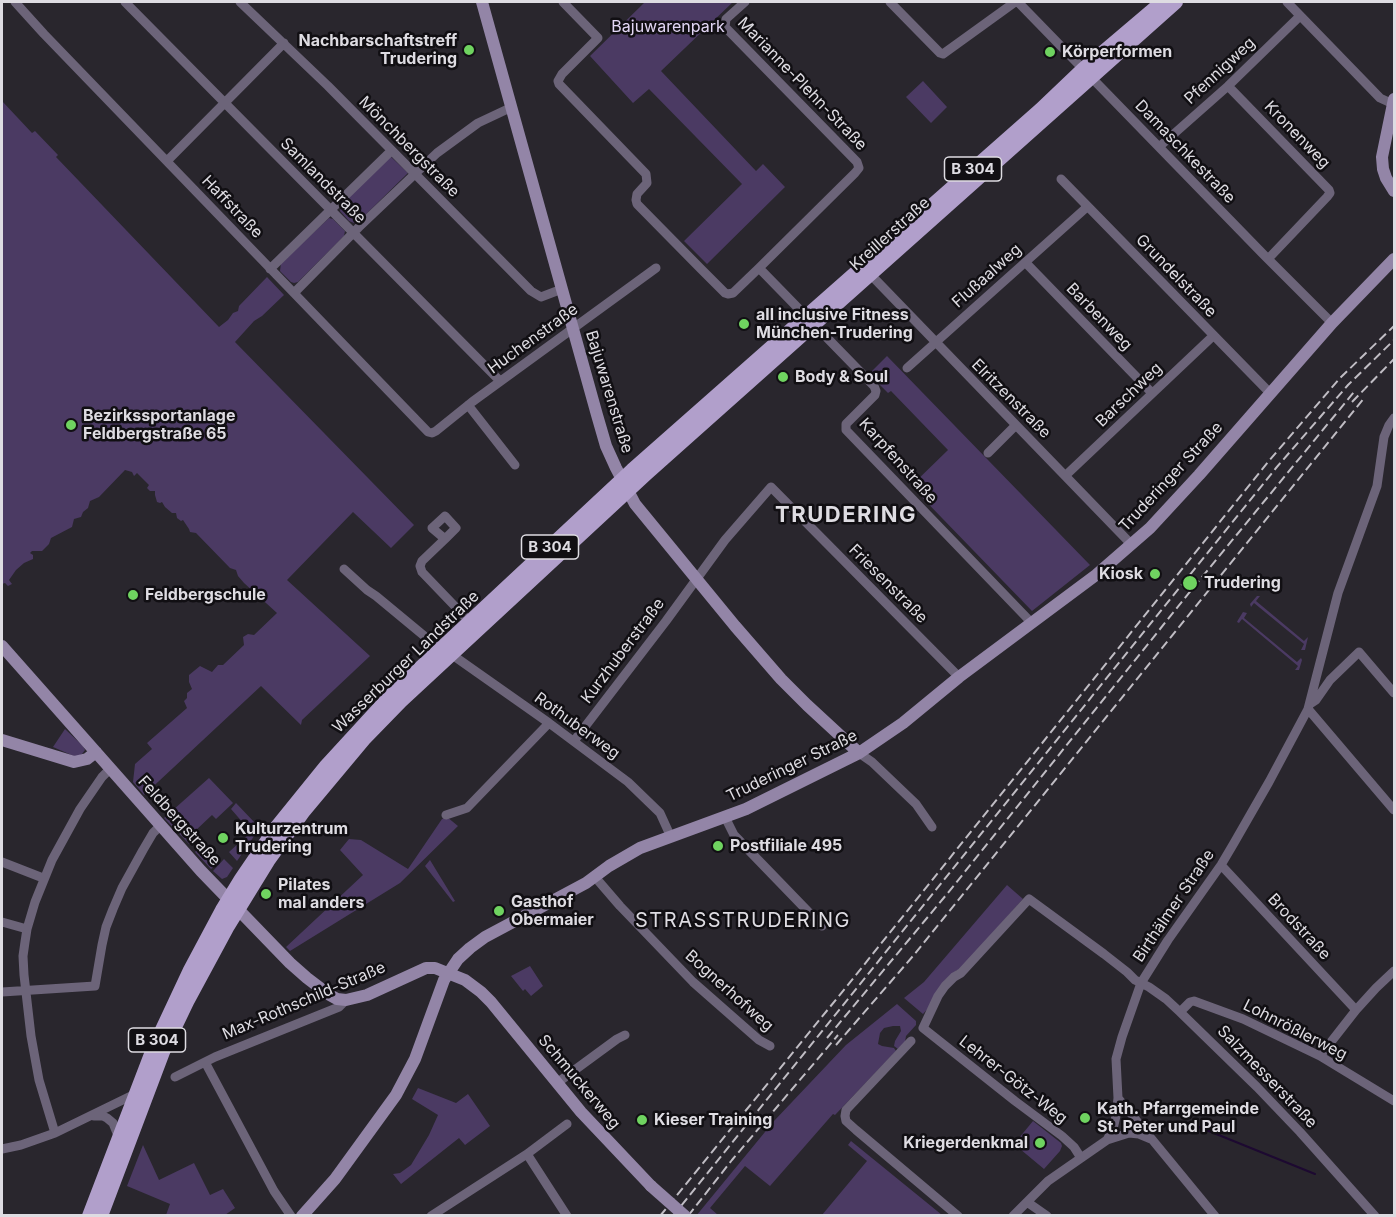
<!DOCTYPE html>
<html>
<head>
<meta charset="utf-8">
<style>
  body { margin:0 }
  #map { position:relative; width:1396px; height:1217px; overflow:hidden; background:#29262d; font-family:Inter,sans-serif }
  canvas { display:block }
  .frame { position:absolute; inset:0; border:3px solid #dedce2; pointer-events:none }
</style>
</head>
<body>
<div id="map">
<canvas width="1396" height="1217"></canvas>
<div class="frame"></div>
</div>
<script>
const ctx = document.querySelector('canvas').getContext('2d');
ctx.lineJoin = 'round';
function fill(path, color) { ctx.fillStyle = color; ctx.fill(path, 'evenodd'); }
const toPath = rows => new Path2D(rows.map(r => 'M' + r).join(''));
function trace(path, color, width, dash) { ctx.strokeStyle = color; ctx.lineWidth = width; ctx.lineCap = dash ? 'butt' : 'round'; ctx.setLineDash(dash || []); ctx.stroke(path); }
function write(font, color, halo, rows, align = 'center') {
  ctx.font = font + ' Inter,sans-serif'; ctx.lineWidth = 5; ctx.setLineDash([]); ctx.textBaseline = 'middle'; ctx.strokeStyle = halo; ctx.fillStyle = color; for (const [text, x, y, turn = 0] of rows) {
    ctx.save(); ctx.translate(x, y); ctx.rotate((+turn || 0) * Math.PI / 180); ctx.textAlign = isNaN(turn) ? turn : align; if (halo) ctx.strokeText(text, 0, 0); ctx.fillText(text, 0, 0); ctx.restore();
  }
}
const green = toPath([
  [645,2,733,2,661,71,756,171,763,164,785,187,707,264,684,241,742,184,649,89,633,103,590,56],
  [923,81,947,107,931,123,906,97],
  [2,101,32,133,35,131,58,155,56,157,219,327,228,320,233,313,238,311,239,306,267,277,284,295,262,316,254,321,235,342,414,525,391,548,353,512,287,580,370,656,302,720,301,725,261,686,144,795,133,782,135,764,152,749,147,743,187,708,184,701,187,698,187,693,192,689,189,682,189,675,200,666,212,672,218,665,223,665,244,645,243,637,248,634,254,635,277,613,244,583,238,576,236,570,230,568,196,533,190,532,189,529,183,520,181,521,177,518,176,513,172,513,165,507,162,502,160,503,157,502,155,495,155,491,150,491,147,488,149,485,137,473,134,476,132,472,125,470,99,497,90,501,88,508,83,512,81,517,74,519,72,527,51,538,49,544,42,551,32,551,30,553,33,555,33,559,24,563,16,570,9,580,12,584,8,586,5,583,2,584],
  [390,156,408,173,358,222,354,223,349,221,340,211,342,203],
  [329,218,333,219,345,231,344,236,298,282,294,283,291,282,280,271,281,263],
  [887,356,1090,565,1032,611,911,486,948,450,891,391,888,393,869,374],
  [1257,596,1260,596,1256,601,1304,641,1308,637,1305,650,1301,650,1304,644,1254,603,1251,607,1250,604],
  [1243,612,1247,613,1244,618,1297,662,1301,658,1302,660,1299,670,1295,670,1298,666,1242,619,1239,623,1237,622,1238,620],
  [65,729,83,746,85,750,82,754,76,757,53,747],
  [209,778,233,803,216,819,212,815,194,832,198,836,189,844,164,818],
  [236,803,255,823,259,820,263,823,237,861,229,852,251,832,231,809],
  [447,817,458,826,400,883,290,951,286,947,363,875,340,850,349,839,361,840,408,869,442,819],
  [199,848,216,865,211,869,195,852],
  [224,859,233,868,227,877,222,879,213,871],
  [430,860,455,901,453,902,425,866],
  [1007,885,1023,899,959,971,957,970,945,980,931,1005,923,1014,904,998,924,982],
  [530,966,543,986,531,996,525,989,523,991,511,976],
  [897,1004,916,1021,916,1025,906,1036,905,1042,898,1049,894,1046,895,1041,901,1031,900,1026,893,1026,884,1028,880,1033,878,1044,882,1046,894,1048,896,1051,835,1115,833,1114,770,1186,745,1166,710,1208,718,1215,696,1216,774,1121,846,1045],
  [418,1088,456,1103,468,1094,490,1126,465,1145,459,1138,401,1184,393,1174,400,1173,411,1165,429,1135,438,1115,412,1099],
  [1033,1121,1061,1143,1062,1146,1060,1151,1044,1169,1014,1144],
  [851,1141,942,1215,822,1215,867,1161,848,1145],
  [143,1145,159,1180,194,1163,210,1195,223,1189,235,1208,225,1215,166,1215,170,1204,127,1186]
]);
const stream = toPath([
  [1189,1123,1315,1174]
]);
const street = toPath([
  [15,2,44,34,428,432,432,433,436,431,472,402,656,268],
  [125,2,500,381],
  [240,2,328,86,531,291,541,297,562,289],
  [563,2,598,38,562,74,558,81,559,84,646,174,647,183,637,194,636,200,637,204,700,268,725,293,728,294,733,293,759,268,855,173,859,168,857,162,725,27,726,19,745,2],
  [890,2,940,53,943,54,1015,2],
  [1018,2,1264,255,1332,323],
  [1287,2,1380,98,1393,104],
  [1228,86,1329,190,1330,193,1327,197,1268,259],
  [1159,147,1228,86,1300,16],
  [167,161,284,43],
  [1061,179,1270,393],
  [1025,262,1152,393],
  [759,268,874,386,876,391,875,395,846,424,846,430,1027,618,1031,624],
  [270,269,391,151],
  [870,274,1132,545],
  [294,293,359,227,437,153,478,123,512,107],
  [907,368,1087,207],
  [468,405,515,465],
  [988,453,1016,425],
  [1065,476,1213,336],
  [445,539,432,528,445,516,456,528,445,539,422,561,420,566,422,572,470,622],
  [344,569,367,590,376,596,440,649],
  [451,654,549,723,628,782,660,813,670,835],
  [1310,704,1316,700,1330,680,1359,652,1394,693],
  [1308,709,1394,810],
  [574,741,666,621,725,540,771,487,959,677],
  [859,753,872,762,916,804,932,827],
  [446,815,467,808,549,723],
  [725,817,734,835,822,926],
  [2,862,43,878],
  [1221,865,1356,1010],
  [595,877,620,906,693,982,759,1040,770,1046],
  [2,922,27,929],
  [2,992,95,986,102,945,106,927,113,909,122,888,143,850,153,833,161,825],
  [1180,1012,1190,1002,1194,1001,1243,1019,1320,1056,1394,1101],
  [911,1041,846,1110,845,1116,846,1121,856,1130,958,1216],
  [1320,1056,1356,1010,1376,988,1394,971],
  [205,1062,274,1191,291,1216],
  [175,1077,215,1057,339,1007,346,1000],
  [557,1083,617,1039,625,1035],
  [1118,1098,1215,1216],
  [94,1116,103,1116,107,1118,113,1123,119,1138],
  [55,1133,39,1080,31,1036,24,975,23,956,25,942,27,929,35,902,52,860,80,809,102,777,110,769],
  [1107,1140,1113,1129,1116,1116,1118,1098,1116,1059,1122,1037,1141,983,1168,940,1221,865,1234,843,1269,782,1308,709,1338,593,1377,486,1384,437,1389,425,1394,418],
  [2,1149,21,1145,55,1133,135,1094],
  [527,1154,567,1216],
  [1081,1158,1074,1147,1062,1136,1015,1101,923,1028,938,996,945,986,954,977,961,973,1029,899,1104,954,1127,972,1135,980,1149,987,1166,999,1180,1012,1257,1087,1300,1132,1375,1216],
  [1027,1202,1047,1216],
  [431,1216,527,1154,567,1124],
  [1013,1216,1048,1181,1107,1140,1129,1133,1139,1134,1151,1139]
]);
const secondary = toPath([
  [482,2,597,415,606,446,616,468,635,504,735,626,781,679,807,705,859,753],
  [1394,99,1382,157,1383,169,1386,178,1394,191],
  [2,646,201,871,290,963,307,978,328,994,337,999,346,1000,367,995,426,968,435,968,465,980,481,992,491,1002,581,1112,651,1186],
  [2,740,74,762,87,759,96,752],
  [302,1216,335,1179,396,1095,415,1059,444,980,458,959,470,948,485,937,586,883,609,866,640,848,746,809,859,753,903,723,959,677,1096,575,1150,528,1199,475,1332,323,1394,259]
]);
const primary = toPath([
  [89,1216,153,1049,190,970,222,910,241,879,275,829,326,766,393,693,632,470,1040,110,1083,69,1162,2],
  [101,1216,163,1052,187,1002,228,926,268,861,304,811,365,738,401,701,646,474,1176,2]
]);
const rail = toPath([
  [1352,402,1394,359],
  [827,1038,947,894,1193,588,1354,392],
  [836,1045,913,956,1365,397],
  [660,1216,847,986,1268,462,1340,378,1394,326],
  [673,1216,1276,468,1348,385,1394,340],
  [688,1216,732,1160,838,1035]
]);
const secondaryBridge = toPath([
  [651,1186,685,1216]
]);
const markers = [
  [469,50,6,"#6fd360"],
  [1050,52,6,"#6fd360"],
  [744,324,6,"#6fd360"],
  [783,377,6,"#6fd360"],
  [71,425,6,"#6fd360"],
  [1155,574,6,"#6fd360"],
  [1190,583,8,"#6fd360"],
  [133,595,6,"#6fd360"],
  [223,838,6,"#6fd360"],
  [718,846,6,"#6fd360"],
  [266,894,6,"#6fd360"],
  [499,911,6,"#6fd360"],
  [1085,1118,6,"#6fd360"],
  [642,1120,6,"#6fd360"],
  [1040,1143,6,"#6fd360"]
];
const shields = [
  [973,169,57],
  [550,547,57],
  [157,1040,57]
];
const shieldNames = [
  ["B 304",973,169],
  ["B 304",550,547],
  ["B 304",157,1040]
];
const parkNames = [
  ["Bajuwarenpark",668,27]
];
const poiNames = [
  ["Nachbarschaftstreff",457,41,"right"],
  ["Trudering",457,59,"right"],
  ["Körperformen",1062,52],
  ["all inclusive Fitness",756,315],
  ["München-Trudering",756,333],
  ["Body & Soul",795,377],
  ["Bezirkssportanlage",83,416],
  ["Feldbergstraße 65",83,434],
  ["Kiosk",1143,574,"right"],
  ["Trudering",1204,583],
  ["Feldbergschule",145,595],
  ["Kulturzentrum",235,829],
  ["Trudering",235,847],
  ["Postfiliale 495",730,846],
  ["Pilates",278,885],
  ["mal anders",278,903],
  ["Gasthof",511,902],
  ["Obermaier",511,920],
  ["Kath. Pfarrgemeinde",1097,1109],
  ["St. Peter und Paul",1097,1127],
  ["Kieser Training",654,1120],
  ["Kriegerdenkmal",1028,1143,"right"]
];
const streetNames = [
  ["Pfennigweg",1220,71,-43],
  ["Marianne-Plehn-Straße",802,84,46],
  ["Kronenweg",1297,135,46],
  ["Mönchbergstraße",409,147,45],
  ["Damaschkestraße",1185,152,46],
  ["Samlandstraße",323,181,45],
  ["Haffstraße",232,207,46],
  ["Kreillerstraße",890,234,-42],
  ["Flußaalweg",987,276,-42],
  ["Grundelstraße",1176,276,46],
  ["Barbenweg",1099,317,46],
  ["Huchenstraße",533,339,-36],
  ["Bajuwarenstraße",609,392,73],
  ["Barschweg",1129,395,-44],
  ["Elritzenstraße",1011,399,45],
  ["Karpfenstraße",898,461,48],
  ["Truderinger Straße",1171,477,-47],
  ["Friesenstraße",888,584,45],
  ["Kurzhuberstraße",623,651,-53],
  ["Wasserburger Landstraße",406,662,-44],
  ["Rothuberweg",577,726,36],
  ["Truderinger Straße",792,766,-26],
  ["Feldbergstraße",179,821,48],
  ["Birthälmer Straße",1174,906,-56],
  ["Brodstraße",1299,927,47],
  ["Bognerhofweg",729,991,42],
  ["Max-Rothschild-Straße",304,1001,-23],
  ["Lohnrößlerweg",1295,1030,27],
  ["Salzmesserstraße",1267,1077,46],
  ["Lehrer-Götz-Weg",1013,1080,38],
  ["Schmuckerweg",579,1082,50]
];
const quarterNames = [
  ["STRASSTRUDERING",743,921]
];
const districtNames = [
  ["TRUDERING",846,515]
];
fill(green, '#4b3a63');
trace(stream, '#1d0931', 2);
trace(street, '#6c6479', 9);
trace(secondary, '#9385a7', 12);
trace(primary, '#b19fcb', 14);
trace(rail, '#c0bdc4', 2, [9, 4.5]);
trace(secondaryBridge, '#9385a7', 12);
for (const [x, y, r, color] of markers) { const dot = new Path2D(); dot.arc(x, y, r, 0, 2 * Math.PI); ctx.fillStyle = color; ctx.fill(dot); trace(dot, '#110f13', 2); }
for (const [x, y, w] of shields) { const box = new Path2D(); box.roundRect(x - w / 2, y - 12, w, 24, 4.5); ctx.fillStyle = '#110f13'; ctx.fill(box); trace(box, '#dedce2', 1.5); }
write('bold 15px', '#dedce2', null, shieldNames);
write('16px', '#e2d6f4', '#110f13', parkNames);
write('bold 16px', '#dedce2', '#110f13', poiNames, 'left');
write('16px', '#dedce2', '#110f13', streetNames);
ctx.letterSpacing = '1.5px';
write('20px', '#dedce2', '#110f13', quarterNames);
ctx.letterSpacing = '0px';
ctx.letterSpacing = '1.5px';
write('bold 22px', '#dedce2', '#110f13', districtNames);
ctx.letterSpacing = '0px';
</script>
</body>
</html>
